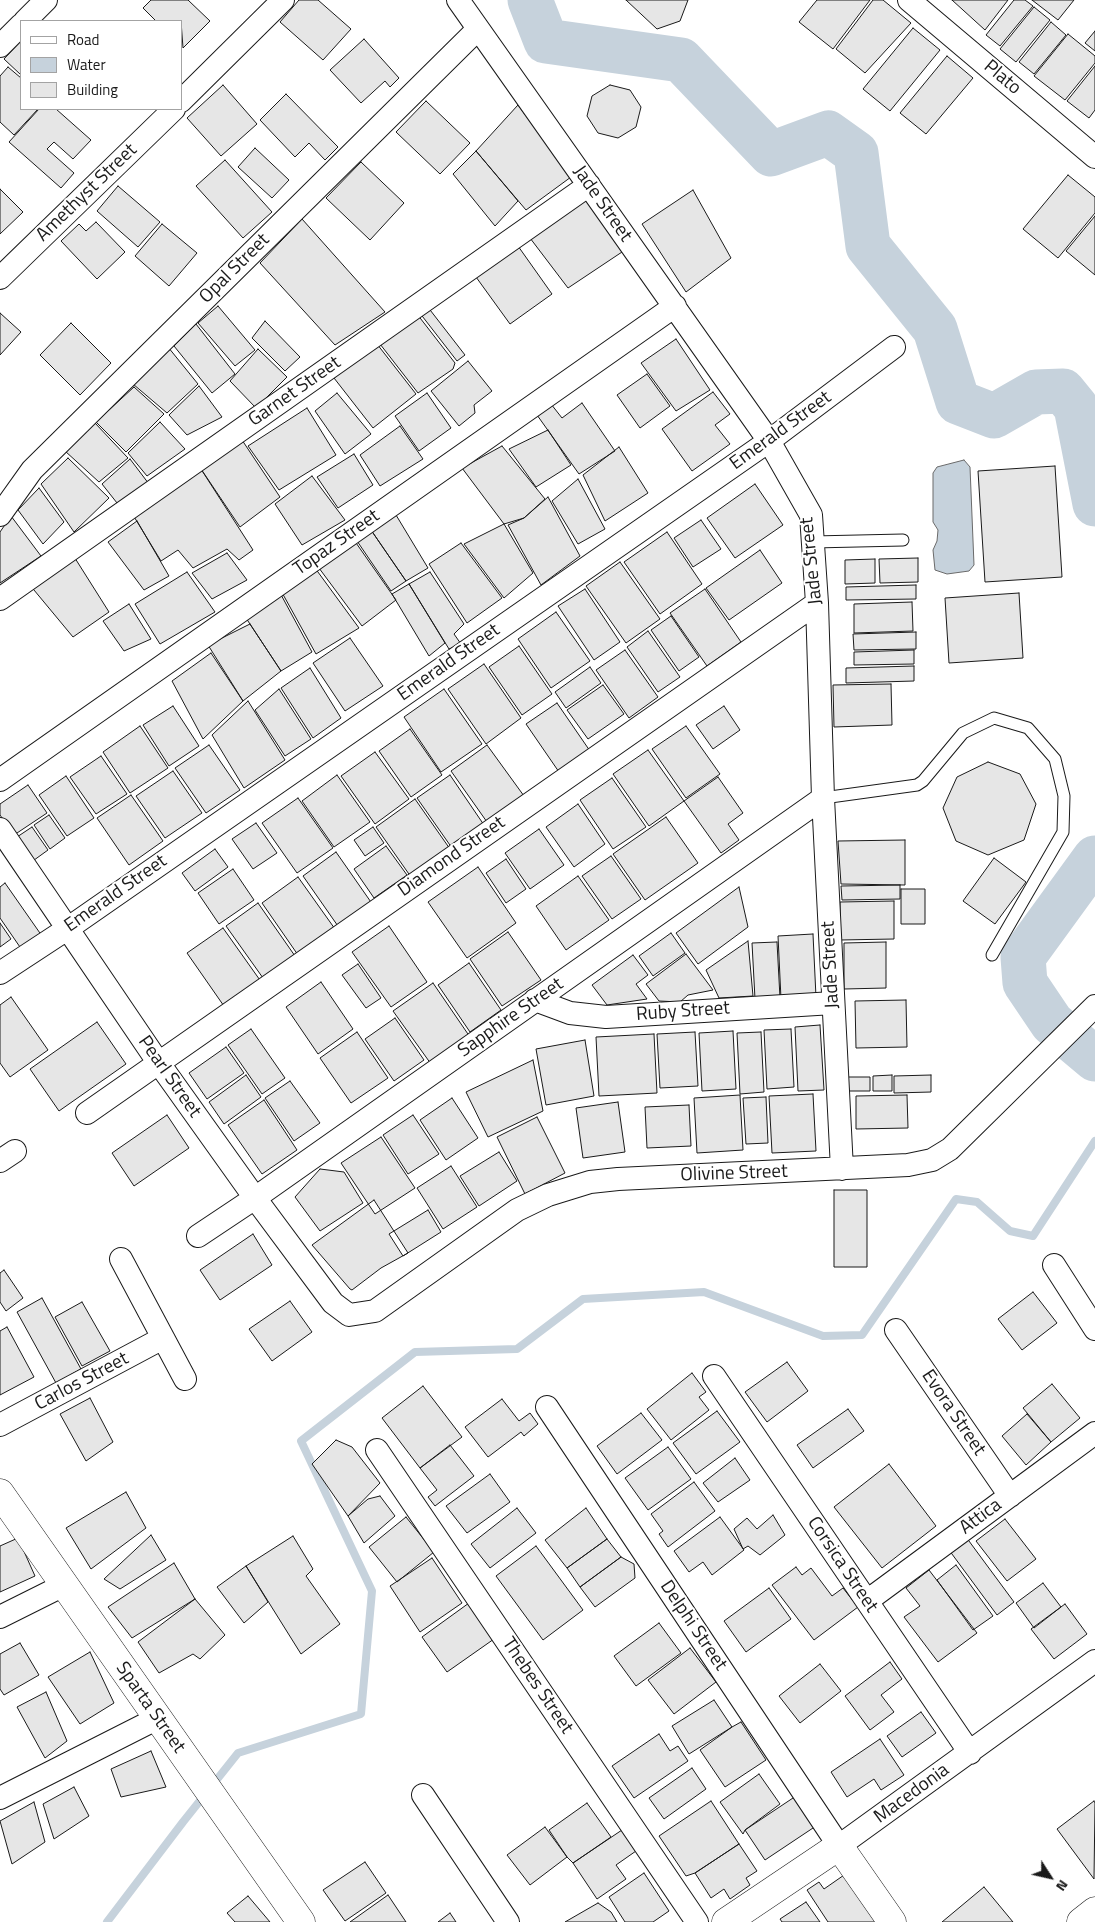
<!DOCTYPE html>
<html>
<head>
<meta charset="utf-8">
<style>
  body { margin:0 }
  #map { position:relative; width:1095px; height:1922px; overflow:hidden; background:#fff; font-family:"Titillium Web",sans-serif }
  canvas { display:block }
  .legend { position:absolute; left:20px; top:20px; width:162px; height:90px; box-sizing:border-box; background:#fff; border:1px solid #a3a3a3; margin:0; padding:6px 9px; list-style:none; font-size:15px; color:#1a1a1a }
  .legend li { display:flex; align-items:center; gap:10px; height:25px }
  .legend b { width:25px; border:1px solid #a3a3a3 }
  .north { position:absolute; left:1025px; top:1852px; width:50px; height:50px; -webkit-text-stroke:4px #fff; paint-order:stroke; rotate:125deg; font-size:14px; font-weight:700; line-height:20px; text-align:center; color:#1a1a1a }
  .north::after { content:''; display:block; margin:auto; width:18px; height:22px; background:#1a1a1a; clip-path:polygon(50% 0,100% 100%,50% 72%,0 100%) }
</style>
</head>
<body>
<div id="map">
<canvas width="1095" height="1922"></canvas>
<ul class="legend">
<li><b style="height:6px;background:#fff"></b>Road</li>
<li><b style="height:14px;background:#c6d2dc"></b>Water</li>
<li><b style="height:14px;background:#e6e6e6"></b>Building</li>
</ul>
<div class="north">N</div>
</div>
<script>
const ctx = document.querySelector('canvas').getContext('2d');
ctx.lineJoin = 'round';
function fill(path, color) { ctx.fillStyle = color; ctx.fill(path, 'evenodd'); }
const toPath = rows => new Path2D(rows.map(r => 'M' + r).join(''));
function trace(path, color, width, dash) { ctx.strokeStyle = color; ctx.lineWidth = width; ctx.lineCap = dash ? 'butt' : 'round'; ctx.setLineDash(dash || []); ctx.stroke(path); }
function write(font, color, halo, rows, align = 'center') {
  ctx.font = font + ' "Titillium Web",sans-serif'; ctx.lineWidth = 4; ctx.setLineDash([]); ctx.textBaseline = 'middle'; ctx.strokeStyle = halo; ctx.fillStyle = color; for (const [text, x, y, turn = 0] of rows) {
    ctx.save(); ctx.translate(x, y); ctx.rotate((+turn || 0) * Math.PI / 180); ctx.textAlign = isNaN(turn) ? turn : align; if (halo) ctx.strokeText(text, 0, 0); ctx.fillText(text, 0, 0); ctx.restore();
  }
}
const water = toPath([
  [964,460,970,467,974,565,969,571,947,574,935,570,933,550,937,541,938,530,933,522,933,473,937,467,964,460]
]);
const stream = toPath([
  [107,1922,183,1822,238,1753,361,1714,372,1591,301,1441,415,1352,517,1349,583,1299,704,1292,823,1336,862,1335,956,1199,977,1202,1010,1231,1033,1236,1095,1141]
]);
const river = toPath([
  [530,0,546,41,681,60,771,154,828,133,856,153,868,246,935,329,958,402,994,416,1036,392,1063,391,1076,407,1095,504],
  [1095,858,1023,957,1025,983,1052,1023,1095,1059]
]);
const building = toPath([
  [151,0,188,0,210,21,183,48,181,21,156,21,143,8,151,0],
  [299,0,318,0,351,29,323,60,280,22,299,0],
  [626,0,688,0,680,21,657,29,626,0],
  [817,0,870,0,833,49,799,22,817,0],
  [873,0,883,0,911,23,865,73,836,49,873,0],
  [952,0,1008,0,985,30,952,0],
  [1014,0,1025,0,1033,6,1000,46,986,35,1014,0],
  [1032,0,1074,0,1058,20,1032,0],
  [1034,7,1050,20,1016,62,1000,49,1034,7],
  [1051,22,1066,35,1034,74,1019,62,1051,22],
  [913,28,940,50,890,111,863,89,913,28],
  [1095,31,1095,51,1085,43,1095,31],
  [1068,34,1095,56,1095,63,1065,100,1034,76,1068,34],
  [364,39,399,78,390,87,385,81,361,103,330,70,364,39],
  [21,41,21,75,4,59,21,41],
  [947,56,973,78,926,134,900,113,947,56],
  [1095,66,1095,110,1089,118,1067,101,1095,66],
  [8,67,21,78,21,109,38,109,14,135,0,122,0,76,8,67],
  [223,85,257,124,221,156,187,118,223,85],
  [610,85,630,90,641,107,636,127,618,138,598,133,587,116,592,96,610,85],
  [286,94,338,147,325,160,309,143,295,157,260,120,286,94],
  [426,101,470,143,440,174,396,132,426,101],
  [518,105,571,177,526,210,476,151,518,105],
  [39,109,56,109,91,140,73,159,54,142,47,149,74,173,61,188,9,142,39,109],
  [255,148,289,180,272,198,238,167,255,148],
  [476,151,518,201,495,226,453,174,476,151],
  [225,160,272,212,243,238,196,186,225,160],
  [361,162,404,203,370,240,326,198,361,162],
  [1068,175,1095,197,1095,213,1058,258,1023,229,1068,175],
  [118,186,160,222,138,247,97,211,118,186],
  [0,189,23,212,0,234,0,189],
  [693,190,731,258,686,292,642,224,693,190],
  [588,197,622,252,568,288,530,238,588,197],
  [1095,216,1095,275,1066,251,1095,216],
  [302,219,385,312,335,345,260,263,302,219],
  [96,222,125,252,97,279,61,241,79,224,86,231,96,222],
  [162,224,197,253,169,286,135,256,162,224],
  [518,246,552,294,510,324,476,277,518,246],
  [218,306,255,350,235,366,198,323,218,306],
  [427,306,465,355,457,361,419,312,427,306],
  [0,313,21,332,0,355,0,313],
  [417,314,455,363,453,369,418,393,380,344,417,314],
  [265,321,300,357,285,371,252,338,265,321],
  [71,323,111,363,80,395,40,355,71,323],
  [196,324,235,374,212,393,174,346,196,324],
  [676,339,710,390,676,411,641,363,676,339],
  [377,344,416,394,373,428,334,378,377,344],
  [168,347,198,384,167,413,133,384,168,347],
  [258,349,287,377,256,408,230,381,258,349],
  [468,361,492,391,474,405,475,413,459,426,431,391,468,361],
  [647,374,670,406,640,428,617,395,647,374],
  [199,386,222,417,187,435,169,415,199,386],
  [134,387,164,414,126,452,96,422,134,387],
  [713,392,730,414,715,425,730,444,692,471,662,429,713,392],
  [337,393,371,434,345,454,315,411,337,393],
  [427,393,451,428,419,451,395,416,427,393],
  [582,403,615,451,579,474,537,415,551,404,562,418,582,403],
  [307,408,336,455,279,490,248,446,307,408],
  [160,422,185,449,147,476,128,453,160,422],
  [95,423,128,458,99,482,65,451,95,423],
  [400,426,423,459,380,486,360,455,400,426],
  [548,430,571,465,536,487,509,449,548,430],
  [240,437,280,497,240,527,199,466,240,437],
  [502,446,545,499,524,518,504,524,462,468,502,446],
  [619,447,648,493,605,521,583,475,619,447],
  [354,454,373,485,338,508,317,477,354,454],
  [68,458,109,498,74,532,41,484,68,458],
  [130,459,149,484,121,508,102,484,130,459],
  [199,466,253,550,239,560,227,549,193,568,178,550,161,561,133,515,199,466],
  [1055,466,1062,577,985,582,978,471,1055,466],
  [312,476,345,520,302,545,275,504,312,476],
  [578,479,605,529,578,544,552,501,578,479],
  [755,484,783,525,735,558,707,518,755,484],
  [39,488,64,522,43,544,18,510,39,488],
  [548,497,580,556,541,585,508,525,524,518,548,497],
  [396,515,428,568,406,581,371,530,396,515],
  [11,516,41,556,0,583,0,532,11,516],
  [701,520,721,549,693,567,674,538,701,520],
  [137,521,169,576,144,590,108,542,137,521],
  [504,524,533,573,504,598,464,544,504,524],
  [371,530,406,581,391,591,355,538,371,530],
  [667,532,702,584,660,614,624,562,667,532],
  [354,540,396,600,362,626,316,564,354,540],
  [461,543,502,598,467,623,429,564,461,543],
  [760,550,782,583,729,620,706,588,760,550],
  [227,553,247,580,212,599,192,573,227,553],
  [73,555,109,612,73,637,29,584,73,555],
  [918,558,918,582,880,583,879,559,918,558],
  [875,559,875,583,845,584,845,560,875,559],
  [620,562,660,619,626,643,586,586,620,562],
  [315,568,359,628,316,654,280,589,315,568],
  [187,572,215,612,160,644,135,604,187,572],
  [430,572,464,624,454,634,461,644,449,649,409,584,430,572],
  [409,584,445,643,429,656,392,594,409,584],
  [916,585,916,599,846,600,846,587,916,585],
  [585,589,620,642,594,660,558,606,585,589],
  [705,589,741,642,707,666,670,613,705,589],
  [279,591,312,652,281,671,244,615,279,591],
  [1019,593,1023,658,949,663,945,598,1019,593],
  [912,602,913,631,854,633,854,604,912,602],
  [129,604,151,639,124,651,103,621,129,604],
  [556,612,590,661,551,688,518,639,556,612],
  [671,616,699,657,679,671,651,630,671,616],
  [250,624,281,671,243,701,208,645,250,624],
  [648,631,680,677,658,692,627,647,648,631],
  [916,632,916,649,854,650,853,634,916,632],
  [350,638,383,686,345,711,313,663,350,638],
  [519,646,552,694,522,715,489,667,519,646],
  [625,650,658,697,629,718,596,670,625,650],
  [914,650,914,664,854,665,854,652,914,650],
  [211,653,243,701,203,739,172,681,211,653],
  [484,664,521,718,486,744,448,689,484,664],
  [914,666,914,681,846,683,846,668,914,666],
  [590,667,601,683,566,708,555,692,590,667],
  [310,668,341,718,313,738,281,688,310,668],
  [891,684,892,725,834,727,833,685,891,684],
  [603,685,624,714,588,739,567,710,603,685],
  [279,689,311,739,285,756,255,710,279,689],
  [444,689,482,744,441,772,404,717,444,689],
  [248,701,285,760,244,788,212,735,248,701],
  [557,703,590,751,559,772,526,724,557,703],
  [173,706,199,746,169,766,143,725,173,706],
  [724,706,740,730,713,749,696,725,724,706],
  [140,726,168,768,130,793,103,752,140,726],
  [686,726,720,774,686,798,652,749,686,726],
  [410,729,442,775,411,797,379,751,410,729],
  [209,745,240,790,206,813,175,768,209,745],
  [487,745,524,796,487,822,451,771,487,745],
  [648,750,684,801,649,826,613,774,648,750],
  [375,752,409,799,375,824,341,776,375,752],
  [101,756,127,794,96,814,70,777,101,756],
  [988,762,1020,774,1036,804,1024,840,988,855,956,841,943,808,957,777,988,762],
  [173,771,202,813,165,838,136,796,173,771],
  [337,775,370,822,334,847,302,801,337,775],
  [450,775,484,825,452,848,417,798,450,775],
  [66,776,94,818,67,836,39,795,66,776],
  [718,777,743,813,728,824,739,840,721,853,684,801,718,777],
  [612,778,646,827,613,849,580,800,612,778],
  [28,785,47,813,14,835,0,815,0,804,28,785],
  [131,795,163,841,129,865,97,818,131,795],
  [298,798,333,848,297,873,262,823,298,798],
  [415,799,450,849,411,877,376,827,415,799],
  [578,804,605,844,574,867,546,827,578,804],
  [49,815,65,838,50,849,34,825,49,815],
  [666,817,698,863,645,900,613,854,666,817],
  [256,823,277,853,253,869,232,839,256,823],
  [32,827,48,850,30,863,14,839,32,827],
  [373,827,384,843,365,856,354,840,373,827],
  [539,829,564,865,530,889,505,853,539,829],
  [905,840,905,885,841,884,838,841,905,840],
  [386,846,407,875,374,898,354,869,386,846],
  [215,849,228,867,195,891,182,873,215,849],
  [336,852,373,905,340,929,303,876,336,852],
  [611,856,641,899,612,919,582,876,611,856],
  [994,858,1026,882,995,924,963,901,994,858],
  [506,859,526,889,506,903,486,873,506,859],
  [478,867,516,923,467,958,428,902,478,867],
  [233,869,254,900,219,924,198,893,233,869],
  [578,876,609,920,566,950,536,906,578,876],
  [298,877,335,929,298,955,262,903,298,877],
  [5,883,42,936,22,950,0,918,0,887,5,883],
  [900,885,900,899,842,900,841,886,900,885],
  [739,887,748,927,698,964,676,933,739,887],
  [901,889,925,889,925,924,901,924,901,889],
  [894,901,894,939,840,940,840,902,894,901],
  [258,903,295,956,263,978,226,926,258,903],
  [0,923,11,939,0,947,0,923],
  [389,926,427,982,391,1007,352,952,389,926],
  [223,928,262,983,226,1009,187,953,223,928],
  [508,932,541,980,502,1006,470,959,508,932],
  [671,933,685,953,653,976,639,956,671,933],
  [813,934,816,997,781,999,778,936,813,934],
  [748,941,753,996,719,998,706,970,748,941],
  [777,942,780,998,755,999,752,943,777,942],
  [886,942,886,988,844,989,844,943,886,942],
  [686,954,713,990,688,995,680,1002,659,1001,646,984,686,954],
  [633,955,648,975,636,984,647,999,607,1005,592,985,633,955],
  [469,963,501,1010,470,1032,438,985,469,963],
  [358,964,381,998,366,1008,342,975,358,964],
  [321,982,353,1029,318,1054,286,1007,321,982],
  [433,983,470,1037,431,1064,393,1011,433,983],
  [11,997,48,1050,10,1077,0,1063,0,1005,11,997],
  [906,1000,907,1047,856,1048,855,1001,906,1000],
  [395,1018,424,1060,394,1081,365,1039,395,1018],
  [97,1022,126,1064,59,1111,30,1069,97,1022],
  [820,1025,824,1090,798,1091,795,1027,820,1025],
  [251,1029,285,1078,262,1094,228,1045,251,1029],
  [791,1029,794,1087,767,1089,764,1030,791,1029],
  [733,1031,736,1089,702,1091,699,1033,733,1031],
  [357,1032,388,1078,351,1103,320,1058,357,1032],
  [695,1032,698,1086,660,1088,657,1034,695,1032],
  [761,1032,764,1092,740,1094,737,1033,761,1032],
  [654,1034,657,1093,599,1096,596,1037,654,1034],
  [585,1040,594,1096,546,1105,536,1049,585,1040],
  [226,1047,244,1073,207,1099,189,1073,226,1047],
  [533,1060,543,1111,488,1137,466,1092,533,1060],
  [246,1075,261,1097,224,1124,209,1102,246,1075],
  [892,1075,892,1091,873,1091,873,1076,892,1075],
  [931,1075,931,1092,894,1093,894,1076,931,1075],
  [847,1077,870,1077,870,1091,847,1091,847,1077],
  [290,1081,320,1123,294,1141,265,1098,290,1081],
  [813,1094,816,1151,772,1153,769,1096,813,1094],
  [740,1095,743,1150,697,1153,694,1098,740,1095],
  [907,1095,908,1128,856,1129,856,1096,907,1095],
  [766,1097,768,1143,746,1144,743,1098,766,1097],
  [452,1098,478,1138,446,1160,420,1120,452,1098],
  [264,1100,297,1150,262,1174,228,1125,264,1100],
  [618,1102,625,1152,583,1158,576,1108,618,1102],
  [689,1105,691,1146,647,1148,645,1107,689,1105],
  [167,1115,189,1148,134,1186,112,1153,167,1115],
  [413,1115,439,1154,408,1174,383,1135,413,1115],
  [537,1117,565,1173,525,1194,497,1137,537,1117],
  [381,1137,415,1188,375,1214,341,1163,381,1137],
  [499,1152,517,1181,479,1206,460,1176,499,1152],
  [451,1166,477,1207,443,1229,417,1188,451,1166],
  [320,1169,344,1172,363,1203,320,1231,295,1197,320,1169],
  [834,1190,867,1190,867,1267,834,1267,834,1190],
  [374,1200,408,1253,381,1268,352,1290,350,1289,312,1245,374,1200],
  [428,1210,441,1232,403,1256,389,1234,428,1210],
  [253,1234,272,1265,220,1300,200,1270,253,1234],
  [4,1270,23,1298,6,1311,0,1302,0,1273,4,1270],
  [1033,1292,1057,1323,1022,1350,998,1319,1033,1292],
  [42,1298,81,1369,56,1383,17,1312,42,1298],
  [290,1301,312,1332,272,1361,249,1329,290,1301],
  [82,1302,110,1351,82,1366,55,1317,82,1302],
  [7,1327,34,1377,0,1395,0,1331,7,1327],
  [787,1362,808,1391,767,1422,745,1392,787,1362],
  [692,1373,706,1392,699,1397,709,1410,671,1440,647,1409,692,1373],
  [1052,1384,1080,1418,1051,1442,1023,1408,1052,1384],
  [423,1386,462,1437,420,1468,382,1418,423,1386],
  [90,1398,113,1442,86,1461,60,1414,90,1398],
  [502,1399,519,1421,530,1413,538,1424,524,1436,521,1432,488,1457,465,1427,502,1399],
  [848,1409,864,1431,813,1468,797,1445,848,1409],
  [717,1411,740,1442,696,1474,673,1443,717,1411],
  [641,1413,662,1440,617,1474,597,1446,641,1413],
  [1027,1414,1051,1442,1026,1465,1002,1436,1027,1414],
  [336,1440,352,1447,380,1483,348,1516,312,1464,336,1440],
  [450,1445,474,1476,435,1506,428,1497,437,1490,420,1468,450,1445],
  [668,1447,691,1479,648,1510,625,1478,668,1447],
  [735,1458,750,1480,718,1502,703,1483,735,1458],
  [889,1464,936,1526,882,1568,834,1507,889,1464],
  [490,1474,510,1502,467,1533,446,1506,490,1474],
  [694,1482,715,1511,668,1547,659,1534,663,1531,651,1514,694,1482],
  [126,1492,146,1528,91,1569,66,1528,126,1492],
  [380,1496,395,1516,364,1543,348,1516,368,1499,380,1496],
  [517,1508,536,1533,490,1568,471,1544,517,1508],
  [586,1508,607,1539,567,1568,545,1540,586,1508],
  [773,1515,785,1535,760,1555,748,1546,743,1549,734,1529,747,1518,757,1529,773,1515],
  [406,1517,434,1552,397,1582,369,1547,406,1517],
  [720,1517,744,1550,712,1575,703,1562,689,1572,674,1551,720,1517],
  [1005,1519,1036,1559,1007,1581,976,1541,1005,1519],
  [151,1535,166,1560,120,1589,104,1579,151,1535],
  [293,1536,313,1569,306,1576,340,1624,301,1654,246,1566,293,1536],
  [966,1537,1014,1602,997,1615,949,1550,966,1537],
  [18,1538,35,1576,0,1592,0,1546,18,1538],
  [607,1539,621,1557,580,1587,567,1568,607,1539],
  [536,1546,583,1610,543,1640,496,1576,536,1546],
  [621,1557,634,1564,635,1578,595,1607,580,1587,621,1557],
  [432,1558,462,1603,420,1632,390,1586,432,1558],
  [174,1563,195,1599,132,1638,108,1607,174,1563],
  [956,1565,993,1616,973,1630,937,1580,956,1565],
  [246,1566,268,1602,244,1623,217,1587,246,1566],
  [796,1567,802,1575,811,1568,832,1596,843,1588,858,1607,814,1640,772,1585,796,1567],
  [929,1570,977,1633,938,1662,904,1617,920,1606,906,1588,929,1570],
  [1043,1583,1061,1607,1034,1628,1016,1603,1043,1583],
  [769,1588,791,1619,746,1652,724,1621,769,1588],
  [195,1599,225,1635,200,1659,193,1654,159,1673,138,1642,195,1599],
  [469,1603,494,1639,447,1672,422,1637,469,1603],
  [1065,1604,1087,1634,1054,1659,1031,1629,1065,1604],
  [659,1623,681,1653,636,1686,614,1656,659,1623],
  [20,1643,39,1675,4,1695,0,1689,0,1654,20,1643],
  [690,1648,716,1682,674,1714,648,1680,690,1648],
  [90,1652,114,1703,80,1724,48,1677,90,1652],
  [890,1662,902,1679,881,1695,894,1712,870,1730,845,1696,890,1662],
  [820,1664,841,1691,800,1723,779,1696,820,1664],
  [46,1692,67,1741,45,1758,17,1707,46,1692],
  [714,1700,732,1727,689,1754,672,1726,714,1700],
  [921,1712,936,1733,902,1757,887,1736,921,1712],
  [741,1722,766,1760,725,1787,700,1750,732,1727,741,1722],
  [659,1734,670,1751,678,1746,688,1761,634,1798,612,1766,659,1734],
  [880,1739,904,1775,881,1790,874,1779,847,1797,831,1772,880,1739],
  [151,1751,166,1787,121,1797,111,1769,151,1751],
  [692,1768,706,1789,664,1819,649,1798,692,1768],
  [759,1774,780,1804,745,1830,743,1834,720,1802,759,1774],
  [74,1787,89,1816,54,1839,43,1804,74,1787],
  [802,1792,822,1822,765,1860,745,1830,802,1792],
  [711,1801,739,1844,695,1873,686,1876,659,1836,711,1801],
  [1094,1801,1095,1803,1094,1879,1057,1829,1094,1801],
  [34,1802,45,1842,12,1864,0,1821,34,1802],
  [587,1803,611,1837,573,1863,567,1857,549,1830,587,1803],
  [545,1827,567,1857,530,1885,507,1855,545,1827],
  [622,1830,636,1851,616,1865,626,1879,597,1899,573,1863,622,1830],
  [739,1844,757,1871,746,1878,750,1885,730,1899,724,1889,711,1898,695,1873,739,1844],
  [365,1862,386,1893,345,1921,323,1890,365,1862],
  [644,1873,669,1911,653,1922,625,1922,609,1897,644,1873],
  [847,1873,879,1922,828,1922,807,1890,819,1882,824,1889,847,1873],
  [984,1887,1013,1922,942,1922,984,1887],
  [388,1895,406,1922,350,1922,388,1895],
  [248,1896,270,1922,235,1922,227,1913,248,1896],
  [806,1902,820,1922,782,1922,780,1919,806,1902],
  [598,1903,611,1912,617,1922,565,1922,598,1903],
  [450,1913,456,1922,438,1922,450,1913]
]);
const lane = toPath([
  [813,542,903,540],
  [823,798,917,785,923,781,963,733,994,718,1028,728,1055,759,1064,796,1063,832,992,955]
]);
const street = toPath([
  [458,0,769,441,811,515,817,603,823,798,842,1169],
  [909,0,1095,157],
  [25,21,46,0],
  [0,46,21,25],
  [181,101,283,0],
  [0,278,174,109],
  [0,515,32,470,478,29],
  [0,599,589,185],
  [0,780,675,306],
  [0,829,158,1062,255,1198,333,1303,349,1315,375,1311,517,1210,548,1195,590,1182,618,1179,908,1165,932,1160,950,1149,1095,1006],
  [0,973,67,929,769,441,894,347],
  [535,1000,570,1013,606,1017,833,1003],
  [87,1113,817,603],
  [0,1161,15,1151],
  [198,1236,255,1198,823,798],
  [121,1259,185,1379],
  [1054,1265,1095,1329],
  [896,1330,1010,1496],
  [714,1376,970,1753],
  [547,1407,839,1846,1095,1661],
  [0,1425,163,1338],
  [377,1450,697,1922],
  [867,1601,1095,1433],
  [0,1617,64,1585],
  [423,1795,508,1922],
  [0,1798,158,1718]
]);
const secondary = toPath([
  [0,1493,301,1922],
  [726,1922,839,1846,892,1922],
  [1081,1922,1095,1911]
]);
const streetNames = [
  ["Plato",1002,78,40],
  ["Amethyst Street",87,193,-44],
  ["Jade Street",602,204,55],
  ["Opal Street",235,269,-45],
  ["Garnet Street",295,392,-35],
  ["Emerald Street",781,431,-36],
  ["Topaz Street",337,543,-35],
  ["Jade Street",812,561,-96],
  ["Emerald Street",449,663,-35],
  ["Diamond Street",452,857,-35],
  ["Emerald Street",116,894,-35],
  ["Jade Street",831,965,-93],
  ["Ruby Street",683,1012,-4],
  ["Sapphire Street",511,1018,-35],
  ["Pearl Street",169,1077,55],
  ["Olivine Street",734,1174,-2],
  ["Carlos Street",82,1382,-28],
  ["Evora Street",953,1413,56],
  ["Attica",981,1517,-36],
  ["Corsica Street",842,1565,56],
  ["Delphi Street",693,1626,56],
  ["Thebes Street",537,1686,56],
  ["Sparta Street",150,1708,55],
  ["Macedonia",912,1794,-36]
];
fill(water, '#c6d2dc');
trace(water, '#6a6a6a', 1);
trace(stream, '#c6d2dc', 8);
trace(river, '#c6d2dc', 45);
fill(building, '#e6e6e6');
trace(building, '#1a1a1a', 1);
trace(lane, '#1a1a1a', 13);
trace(street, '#1a1a1a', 24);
trace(secondary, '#1a1a1a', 29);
trace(lane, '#fff', 11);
trace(street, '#fff', 22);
trace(secondary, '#fff', 28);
write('19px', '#1a1a1a', '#fff', streetNames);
</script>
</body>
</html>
